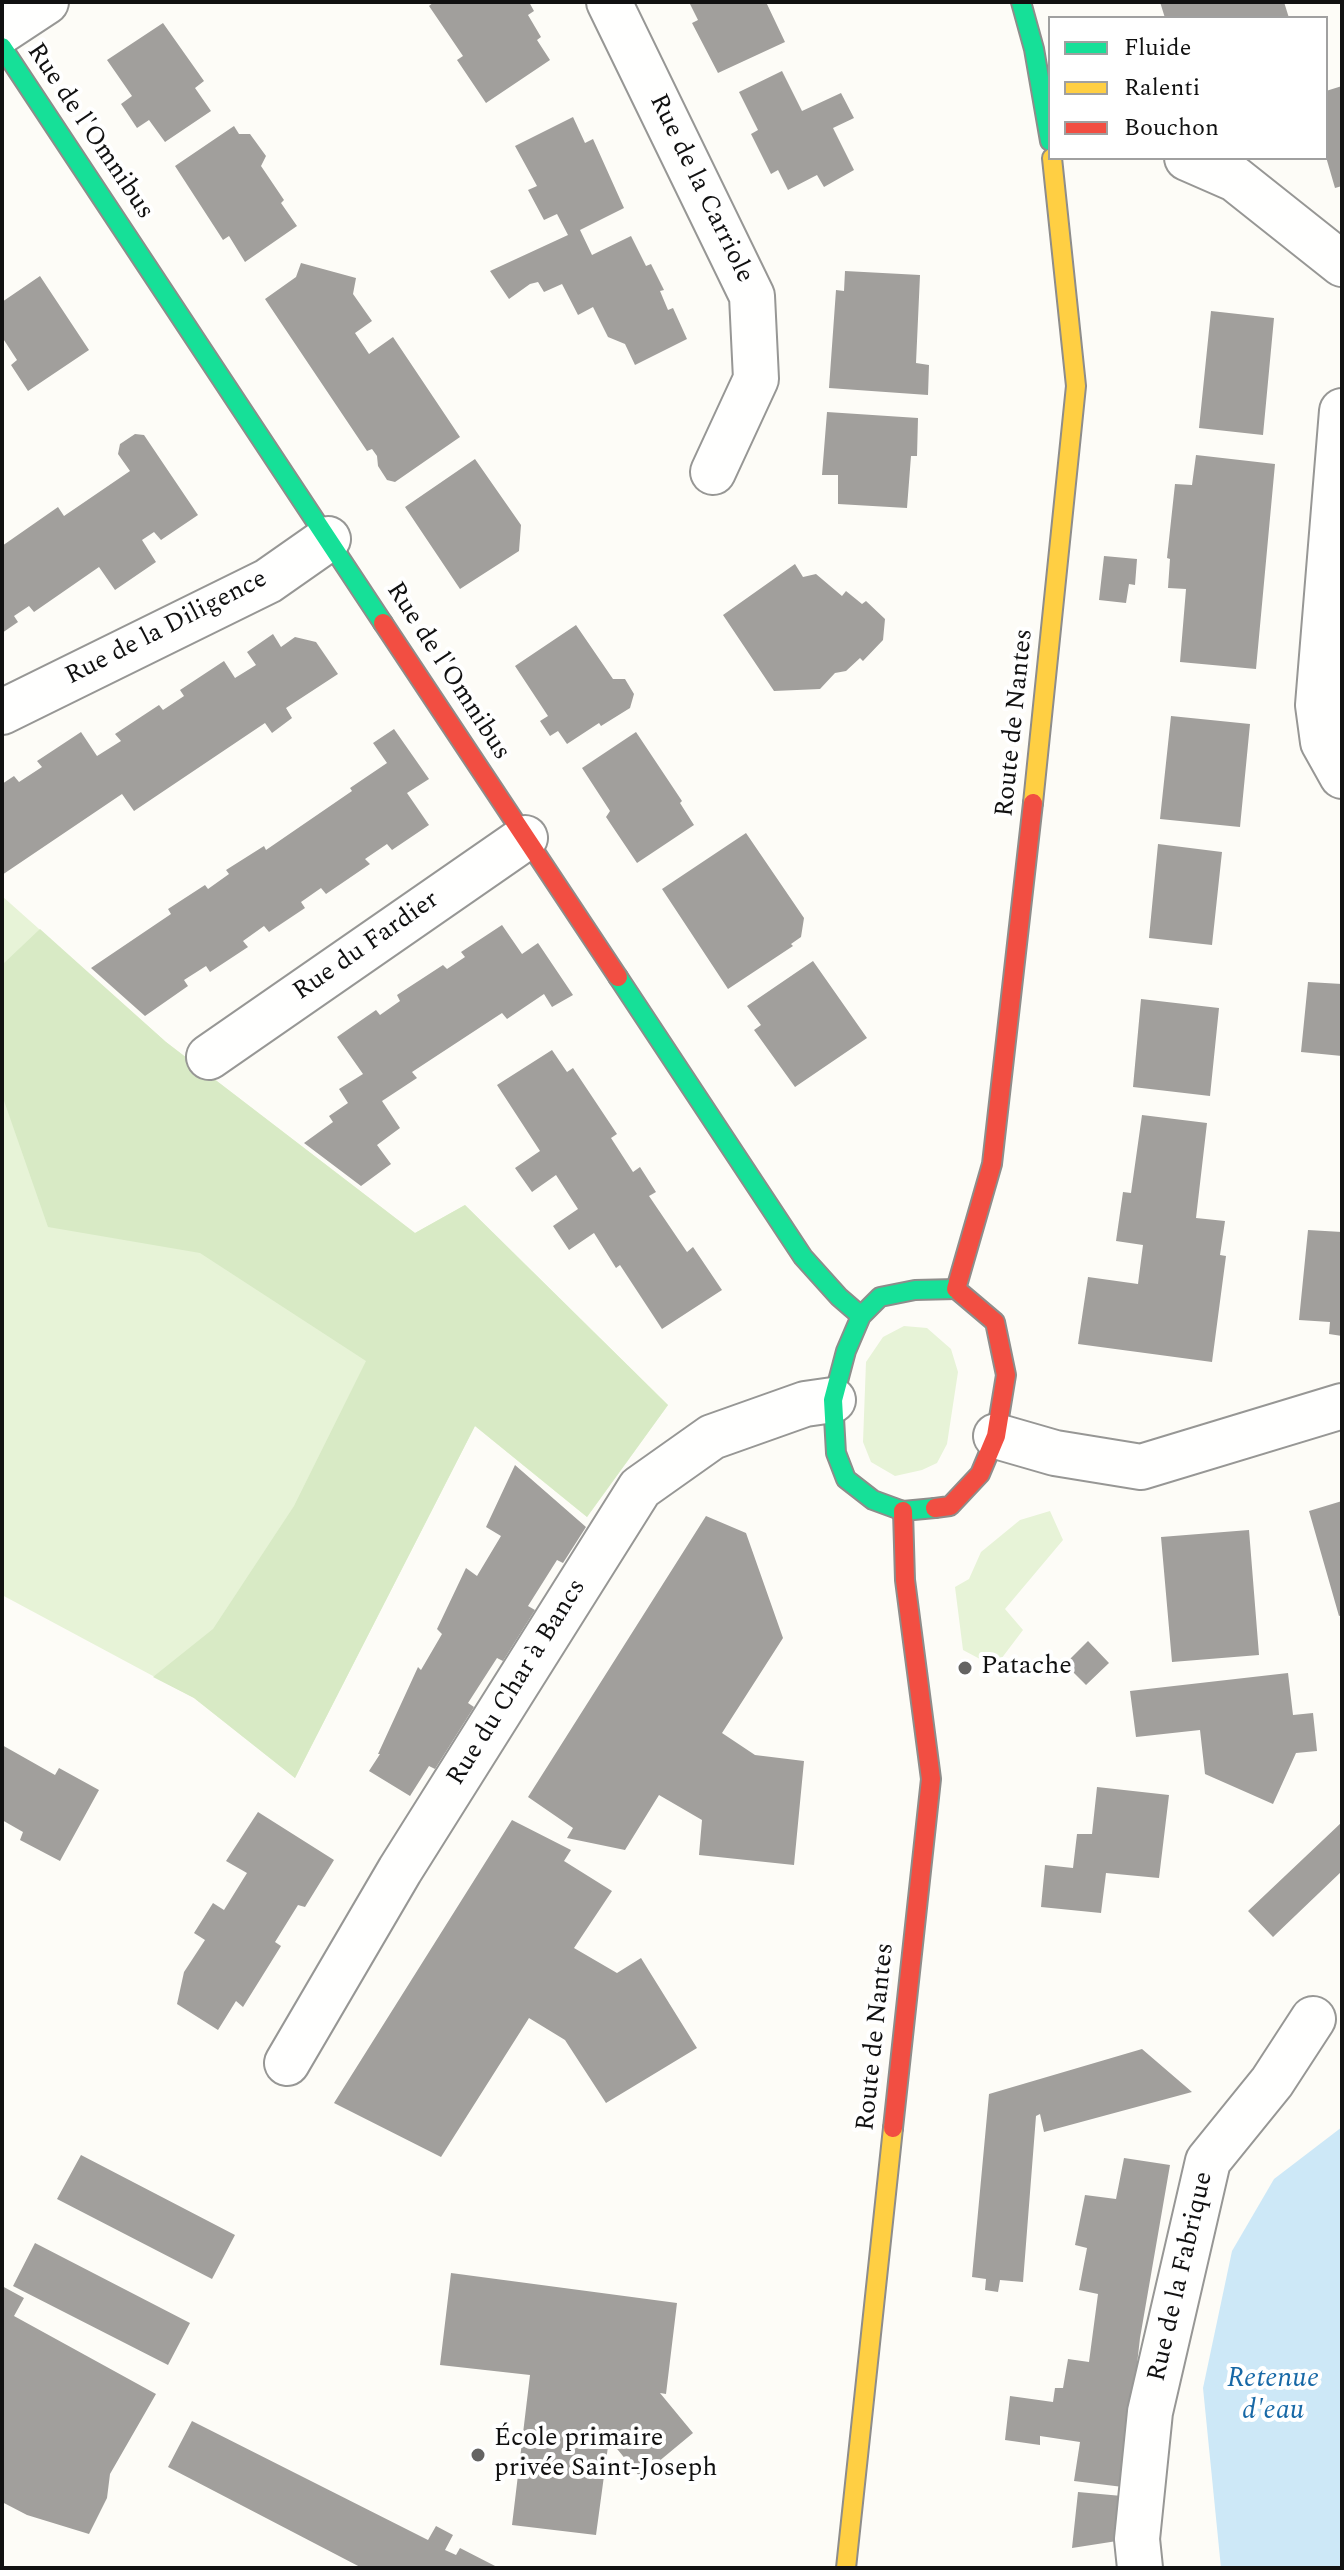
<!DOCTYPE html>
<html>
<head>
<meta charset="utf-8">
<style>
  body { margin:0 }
  #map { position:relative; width:1344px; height:2570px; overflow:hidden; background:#fdfcf7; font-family:Spectral,serif }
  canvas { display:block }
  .frame { position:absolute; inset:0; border:4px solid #111; pointer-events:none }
  .legend { position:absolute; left:1048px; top:16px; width:280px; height:144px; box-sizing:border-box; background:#fff; border:2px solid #a0a0a0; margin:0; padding:10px 14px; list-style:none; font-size:24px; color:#111 }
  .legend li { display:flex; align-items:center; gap:16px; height:40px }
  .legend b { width:40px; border:2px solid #a0a0a0 }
</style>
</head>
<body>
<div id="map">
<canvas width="1344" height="2570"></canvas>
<div class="frame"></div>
<ul class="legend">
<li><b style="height:10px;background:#16e098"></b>Fluide</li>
<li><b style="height:10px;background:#ffcf43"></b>Ralenti</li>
<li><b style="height:10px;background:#f24e42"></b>Bouchon</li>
</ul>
</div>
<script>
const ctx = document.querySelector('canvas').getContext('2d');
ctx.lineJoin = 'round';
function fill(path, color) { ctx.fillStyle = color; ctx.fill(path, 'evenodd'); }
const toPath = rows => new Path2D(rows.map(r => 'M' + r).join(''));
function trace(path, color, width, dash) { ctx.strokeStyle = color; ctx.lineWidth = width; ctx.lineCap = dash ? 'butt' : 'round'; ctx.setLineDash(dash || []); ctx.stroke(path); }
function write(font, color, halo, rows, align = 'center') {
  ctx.font = font + ' Spectral,serif'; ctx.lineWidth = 8; ctx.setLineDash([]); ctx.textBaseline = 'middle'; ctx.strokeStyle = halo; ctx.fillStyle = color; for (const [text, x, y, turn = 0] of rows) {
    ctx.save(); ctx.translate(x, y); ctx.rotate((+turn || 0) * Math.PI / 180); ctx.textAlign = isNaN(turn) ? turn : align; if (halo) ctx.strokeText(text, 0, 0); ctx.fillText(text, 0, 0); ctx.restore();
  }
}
const green = toPath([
  [2,896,166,1042,415,1233,465,1205,668,1405,587,1517,475,1426,295,1778,194,1698,2,1595],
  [904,1326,927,1328,951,1349,958,1372,947,1444,937,1463,922,1470,895,1476,871,1462,863,1442,866,1362,883,1337],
  [1050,1511,1063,1540,1005,1609,1023,1630,995,1667,963,1650,955,1587,969,1579,981,1552,1020,1520]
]);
const forest = toPath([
  [40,929,166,1042,415,1233,465,1205,668,1405,587,1517,475,1426,295,1778,194,1698,153,1677,213,1629,294,1506,366,1361,200,1253,48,1227,2,1095,2,965]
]);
const water = toPath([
  [1342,2127,1342,2568,1221,2568,1203,2388,1232,2251,1274,2179]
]);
const building = toPath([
  [434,2,529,2,534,11,528,15,541,37,537,40,550,60,486,103,457,60,463,56,429,6],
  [689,2,766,2,785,42,718,73,692,23,698,20],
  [1160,2,1284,2,1289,18,1165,18],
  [163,23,204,81,195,88,211,111,165,142,149,120,137,128,121,104,132,96,107,60],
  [782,71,802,111,841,93,854,118,833,128,854,170,824,187,817,175,788,190,778,170,771,174,751,134,758,130,739,92],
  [1342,86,1342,186,1335,188,1326,157,1326,91],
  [573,117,585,143,593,139,624,208,580,230,592,255,631,236,646,266,651,264,664,290,660,291,668,310,673,308,687,339,635,365,625,344,608,337,593,307,578,315,562,284,544,292,538,282,530,284,509,299,490,271,568,235,557,214,544,220,528,190,537,186,515,146],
  [234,126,239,134,250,134,266,156,261,166,284,200,281,203,297,226,245,262,229,236,223,240,175,166],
  [301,263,356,278,353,294,372,321,355,333,369,354,393,337,460,437,395,482,387,480,378,466,377,456,372,449,367,451,265,299,296,277],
  [845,271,920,275,916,363,929,365,928,395,829,388,836,290,844,291],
  [40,276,89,350,28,391,11,365,17,360,2,337,2,302],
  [1211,311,1274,318,1263,435,1199,428],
  [827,412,918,418,917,456,911,456,907,508,838,504,838,475,822,475],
  [135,434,144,435,198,515,161,540,154,532,142,540,156,562,115,590,99,567,34,612,29,606,14,616,18,622,2,633,2,546,58,507,64,516,130,471,118,454,120,444],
  [1196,455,1275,464,1256,669,1180,662,1186,589,1168,588,1170,559,1167,558,1175,484,1192,485],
  [475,459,521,525,519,551,460,589,405,507],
  [1104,556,1137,559,1135,585,1129,584,1126,603,1099,600],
  [795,564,803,577,816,574,842,596,846,591,862,604,866,601,885,619,883,640,863,661,860,658,846,671,835,673,820,689,774,691,723,615],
  [576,625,613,679,625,679,634,694,630,708,601,726,599,723,567,744,558,731,550,736,540,721,548,716,515,666],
  [273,634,281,647,295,637,316,642,338,674,286,708,292,718,272,733,265,723,134,811,122,794,2,875,2,784,14,776,19,782,42,767,37,761,81,732,97,756,121,741,115,734,159,705,163,710,184,696,180,690,224,661,235,678,256,665,247,652],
  [1171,716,1250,724,1240,827,1160,819],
  [394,729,429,779,407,793,429,825,392,850,387,844,365,859,370,864,326,894,321,888,301,902,305,908,269,932,264,926,243,941,248,947,210,972,206,966,184,980,188,986,145,1016,91,968,171,914,168,909,205,885,208,889,229,874,226,870,264,846,266,850,352,791,350,788,387,763,373,743],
  [636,732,682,801,680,803,694,825,637,863,606,817,610,811,582,768],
  [746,833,804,918,801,937,791,944,793,946,728,989,662,889],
  [1158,844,1222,852,1212,945,1149,938],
  [502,925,522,954,538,943,573,995,552,1007,544,994,507,1019,502,1013,412,1072,417,1078,382,1101,400,1128,377,1145,391,1164,361,1186,304,1143,333,1122,329,1116,348,1103,339,1089,363,1074,337,1037,376,1010,380,1015,400,1001,397,995,443,965,447,969,465,957,461,952],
  [813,961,867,1038,795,1087,754,1030,761,1025,747,1006],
  [1308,982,1342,984,1342,1056,1301,1052],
  [1141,999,1219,1008,1210,1096,1133,1087],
  [552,1050,567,1072,573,1068,617,1134,611,1138,633,1172,640,1167,656,1192,649,1196,687,1252,693,1247,722,1290,662,1329,620,1265,616,1268,594,1233,569,1250,553,1226,578,1209,556,1175,532,1192,515,1168,540,1151,497,1085],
  [1142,1115,1207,1123,1196,1218,1225,1221,1220,1255,1226,1256,1212,1362,1078,1344,1088,1277,1138,1284,1143,1245,1116,1241,1123,1192,1131,1193],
  [1308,1230,1342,1232,1342,1336,1329,1334,1330,1322,1299,1320],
  [515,1465,586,1527,563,1563,557,1560,528,1606,535,1610,503,1661,497,1658,468,1703,474,1707,435,1769,429,1766,410,1796,369,1771,380,1754,378,1754,418,1667,421,1670,442,1634,437,1629,466,1568,477,1576,501,1536,486,1527],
  [1342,1501,1342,1615,1339,1616,1309,1511],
  [706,1516,746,1533,783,1638,722,1733,755,1755,804,1761,794,1865,699,1855,702,1820,659,1795,625,1850,567,1838,573,1828,528,1797],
  [1249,1530,1259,1655,1172,1662,1161,1537],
  [1088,1641,1109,1663,1086,1685,1065,1664],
  [1288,1673,1293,1715,1313,1713,1317,1751,1296,1753,1273,1804,1205,1774,1200,1730,1136,1737,1130,1691],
  [2,1745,55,1775,59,1768,99,1790,60,1861,20,1840,23,1832,2,1820],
  [1097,1787,1169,1795,1159,1878,1106,1873,1101,1913,1041,1907,1045,1865,1073,1868,1077,1834,1092,1834],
  [258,1812,334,1860,305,1907,298,1905,275,1942,281,1946,243,2007,236,2001,218,2030,177,2004,184,1972,205,1940,194,1933,213,1903,224,1910,247,1873,226,1861],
  [512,1820,571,1850,564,1861,612,1891,574,1948,617,1973,641,1958,697,2048,606,2103,565,2040,529,2018,441,2157,334,2103],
  [1342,1822,1342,1871,1273,1937,1248,1911],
  [1142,2049,1192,2092,1044,2132,1040,2114,1036,2116,1023,2282,1000,2280,998,2292,985,2290,986,2279,972,2277,989,2094],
  [81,2155,235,2235,212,2279,57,2199],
  [1124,2158,1170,2165,1140,2338,1123,2487,1074,2481,1080,2442,1040,2436,1040,2445,1005,2440,1010,2396,1053,2402,1055,2388,1063,2388,1068,2359,1089,2362,1098,2294,1079,2290,1087,2248,1075,2245,1085,2195,1116,2199],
  [35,2243,190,2323,168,2365,13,2286],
  [451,2273,677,2303,666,2394,660,2393,693,2433,640,2477,609,2439,596,2535,512,2525,530,2375,440,2365],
  [2,2286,24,2298,14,2316,156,2394,110,2474,107,2498,89,2534,27,2515,2,2502],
  [192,2421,428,2540,436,2526,453,2535,445,2550,456,2555,460,2548,499,2568,362,2568,168,2467],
  [1078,2492,1122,2496,1117,2541,1072,2548]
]);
const street = toPath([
  [609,2,752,296,756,379,713,472],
  [2,31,46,2],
  [1187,158,1235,179,1342,264],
  [1342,411,1318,705,1323,742,1342,776],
  [2,712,268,581,328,539],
  [209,1057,525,838],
  [996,1436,1055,1453,1141,1467,1342,1406],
  [287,2063,400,1870,640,1488,712,1437,805,1404,833,1400],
  [1140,2568,1137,2539,1150,2412,1208,2161,1272,2082,1313,2019]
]);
const fast = toPath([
  [1021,2,1034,49,1050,141],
  [2,47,383,623],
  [618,977,803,1257,839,1297,861,1316],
  [935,1508,903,1511,873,1500,846,1479,836,1453,833,1400,846,1351,861,1316,880,1297,915,1290,956,1289]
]);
const slow = toPath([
  [1033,803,1076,386,1052,158],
  [846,2568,893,2128]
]);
const jam = toPath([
  [383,623,618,977],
  [956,1289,992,1164,1033,803],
  [935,1508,950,1506,980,1474,996,1436,1006,1375,995,1322,956,1289],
  [893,2128,931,1779,905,1580,903,1511]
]);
const markers = [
  [965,1668,8,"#646362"],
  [478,2455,8,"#646362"]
];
const streetNames = [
  ["Rue de l'Omnibus",89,132,56],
  ["Rue de la Carriole",700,189,64],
  ["Rue de la Diligence",167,629,-27],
  ["Rue de l'Omnibus",447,672,57],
  ["Route de Nantes",1016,723,-84],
  ["Rue du Fardier",367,947,-35],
  ["Rue du Char à Bancs",518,1683,-58],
  ["Route de Nantes",877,2037,-84],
  ["Rue de la Fabrique",1182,2277,-77]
];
const poiNames = [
  ["Patache",981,1668],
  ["École primaire",494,2440],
  ["privée Saint-Joseph",494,2470]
];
const waterNames = [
  ["Retenue",1273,2381],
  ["d'eau",1273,2413]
];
fill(green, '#e7f3d7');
fill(forest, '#d8eac5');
fill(water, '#cde8f7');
fill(building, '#a19f9c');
trace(street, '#979795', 48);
trace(fast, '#8e8d8b', 22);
trace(slow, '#8e8d8b', 22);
trace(jam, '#8e8d8b', 22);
trace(street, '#fffffe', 44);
trace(fast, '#16e098', 18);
trace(slow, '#ffcf43', 18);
trace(jam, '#f24e42', 18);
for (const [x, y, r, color] of markers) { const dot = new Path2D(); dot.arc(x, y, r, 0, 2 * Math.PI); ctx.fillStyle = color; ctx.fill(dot); trace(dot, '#fff', 3); }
write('26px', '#111', '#fff', streetNames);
write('26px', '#111', '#fff', poiNames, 'left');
write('italic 28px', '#1768a6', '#fff', waterNames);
</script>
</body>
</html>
